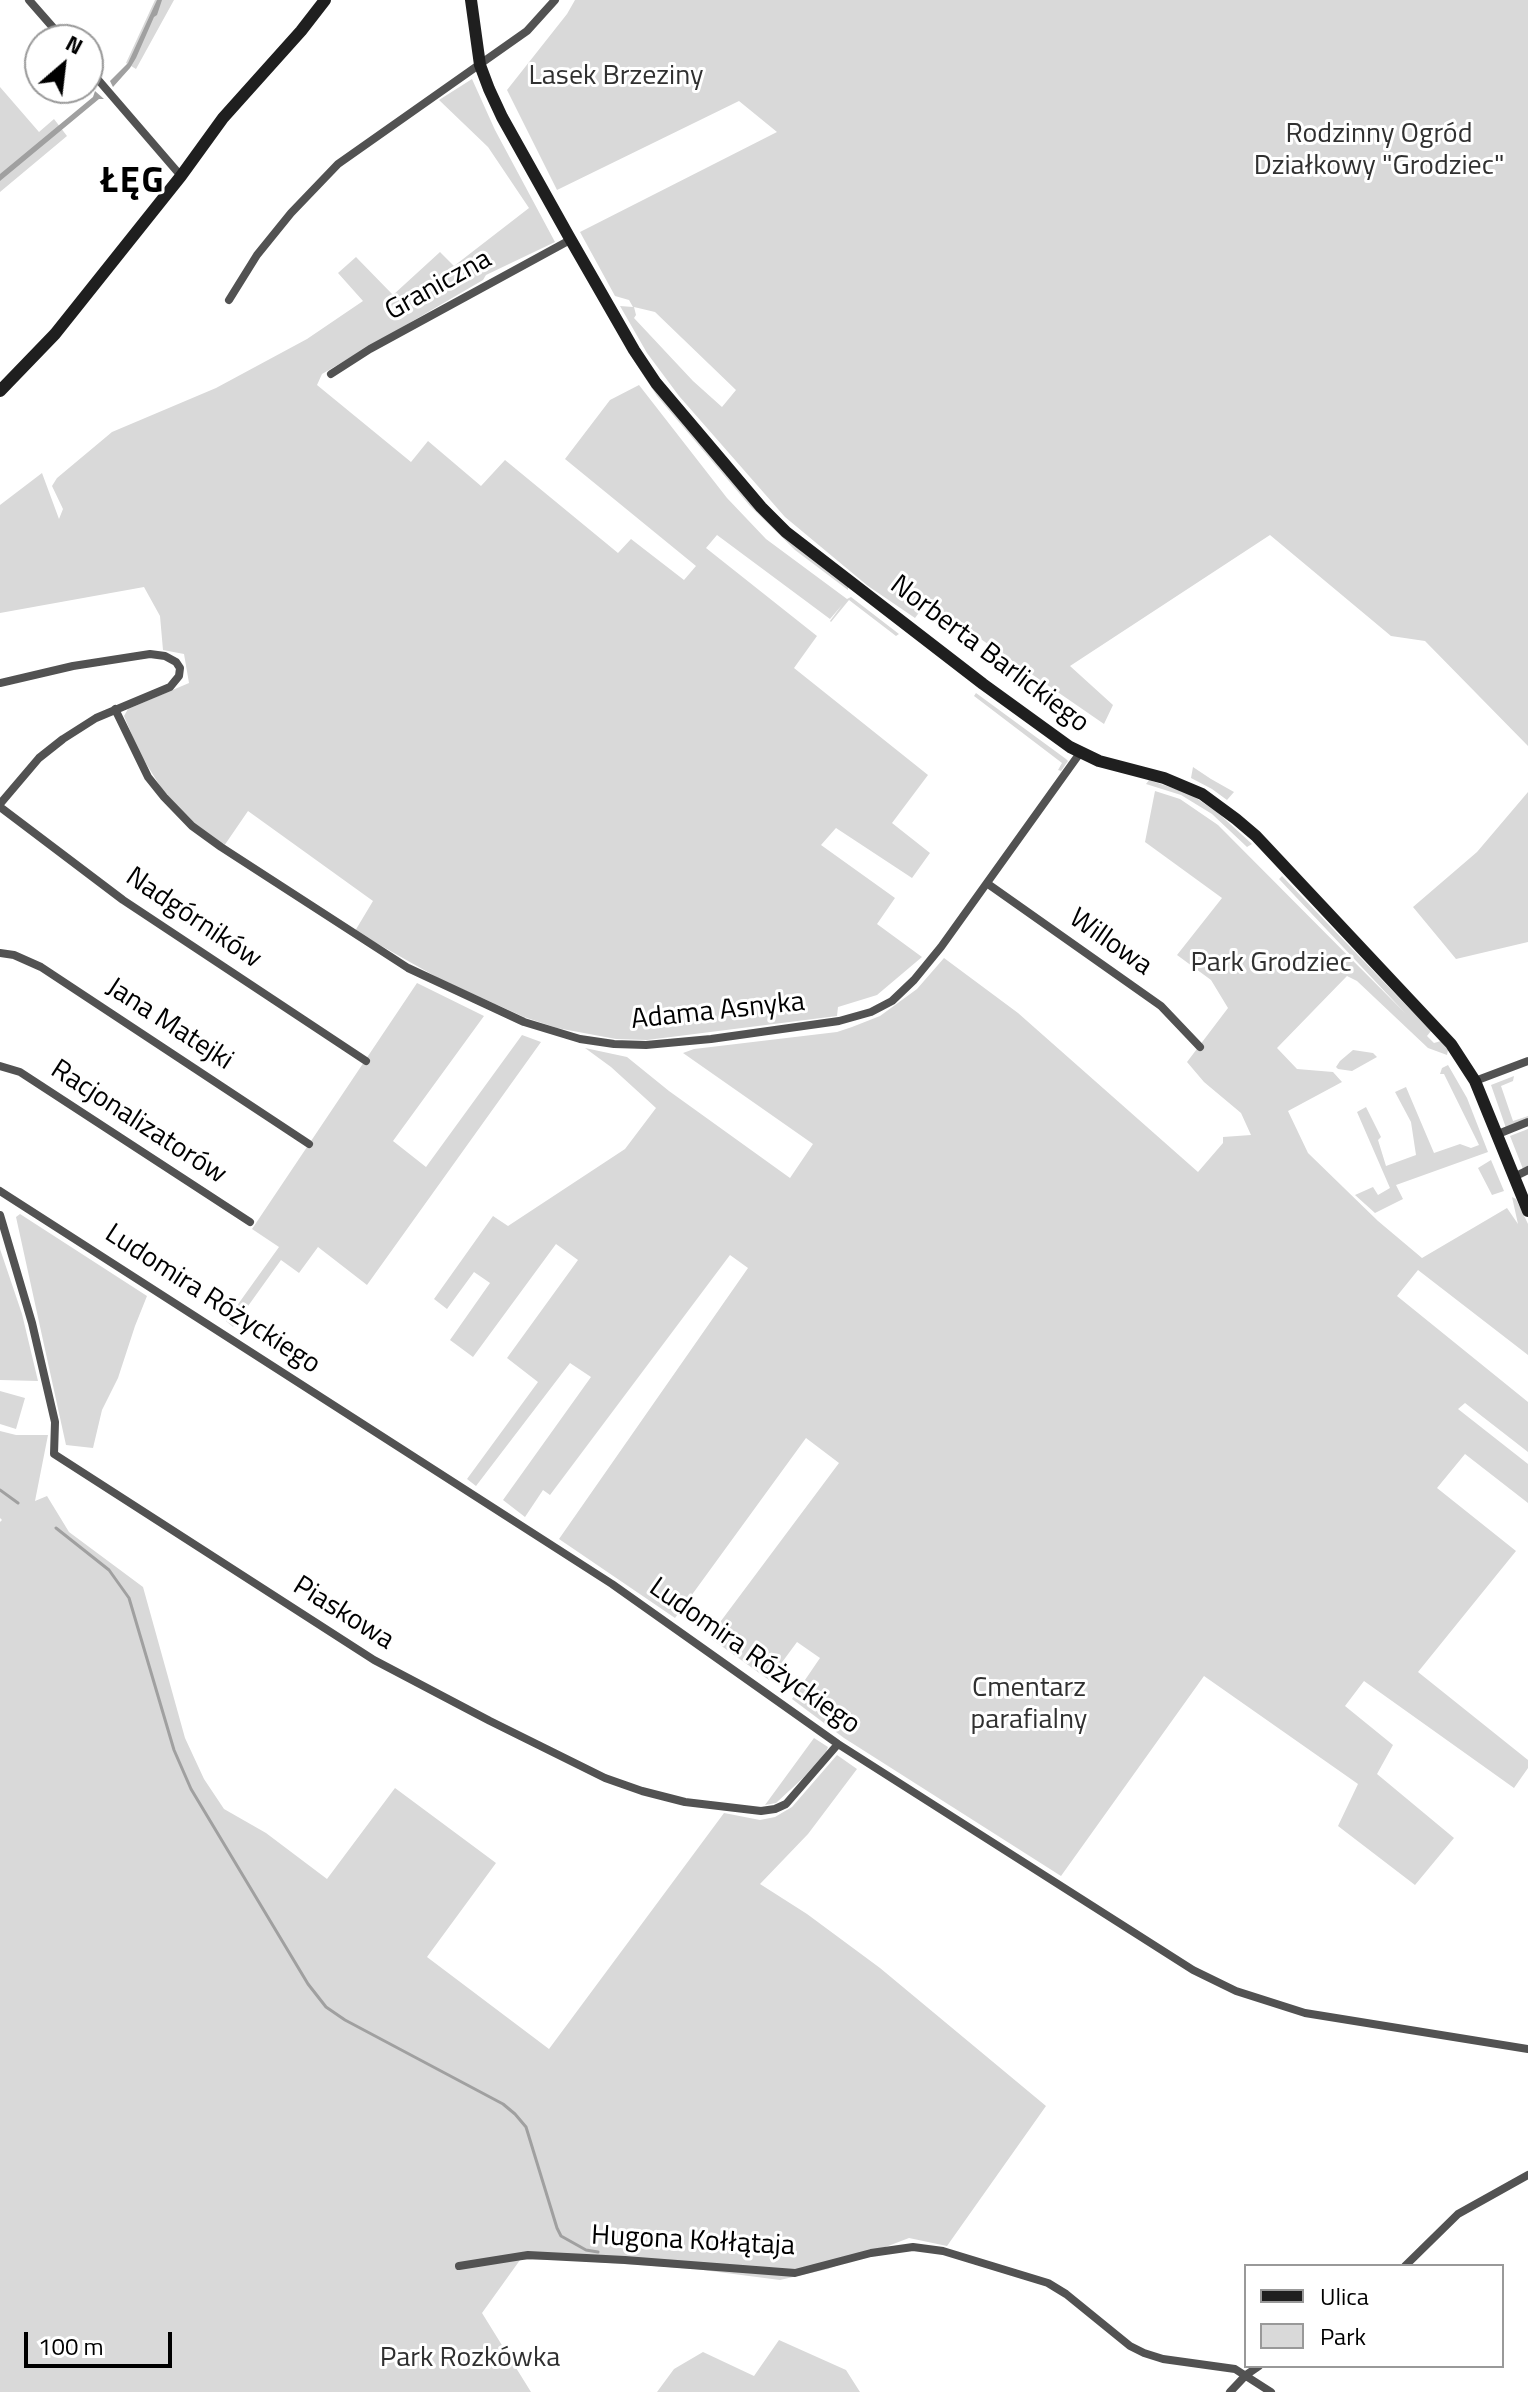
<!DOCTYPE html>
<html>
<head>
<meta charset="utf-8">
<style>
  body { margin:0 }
  #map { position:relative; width:1528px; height:2392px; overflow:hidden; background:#fff; font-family:"Titillium Web",sans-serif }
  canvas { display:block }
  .legend { position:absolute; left:1244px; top:2264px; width:260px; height:104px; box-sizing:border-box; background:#fff; border:2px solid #999; margin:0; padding:10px 14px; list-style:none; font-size:24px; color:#000 }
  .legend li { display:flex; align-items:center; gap:16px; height:40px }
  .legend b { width:40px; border:2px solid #999 }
  .north { position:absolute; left:24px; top:24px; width:80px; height:80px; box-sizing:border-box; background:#fff; border:2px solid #999; border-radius:50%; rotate:28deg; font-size:22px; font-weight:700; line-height:32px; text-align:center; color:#000 }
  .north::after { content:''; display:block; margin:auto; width:28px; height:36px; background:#000; clip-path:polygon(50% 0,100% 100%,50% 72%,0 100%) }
  .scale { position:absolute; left:24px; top:2332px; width:148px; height:36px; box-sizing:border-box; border:4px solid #000; border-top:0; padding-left:10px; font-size:24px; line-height:28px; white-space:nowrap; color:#000; -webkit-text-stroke:6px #fff; paint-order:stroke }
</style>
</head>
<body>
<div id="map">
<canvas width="1528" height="2392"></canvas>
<ul class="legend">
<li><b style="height:10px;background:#1f1f1f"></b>Ulica</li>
<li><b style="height:22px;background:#d9d9d9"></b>Park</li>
</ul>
<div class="north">N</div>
<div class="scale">100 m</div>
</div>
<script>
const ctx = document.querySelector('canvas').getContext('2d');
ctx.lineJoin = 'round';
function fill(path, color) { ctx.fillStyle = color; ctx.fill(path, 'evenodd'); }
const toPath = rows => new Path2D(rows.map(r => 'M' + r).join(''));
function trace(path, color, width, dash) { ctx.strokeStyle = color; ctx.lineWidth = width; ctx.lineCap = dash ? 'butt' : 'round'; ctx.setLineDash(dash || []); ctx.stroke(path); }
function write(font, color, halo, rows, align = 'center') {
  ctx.font = font + ' "Titillium Web",sans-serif'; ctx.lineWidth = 6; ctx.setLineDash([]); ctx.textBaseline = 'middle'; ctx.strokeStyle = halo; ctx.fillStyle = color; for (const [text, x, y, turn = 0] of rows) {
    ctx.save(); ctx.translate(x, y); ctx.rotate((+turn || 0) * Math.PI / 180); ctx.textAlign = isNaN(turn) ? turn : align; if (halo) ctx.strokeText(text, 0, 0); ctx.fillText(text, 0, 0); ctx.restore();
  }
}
const green = toPath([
  [155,0,174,0,136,69,126,63],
  [575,0,1528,0,1528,746,1425,641,1391,636,1270,535,1070,666,1113,705,1104,724,927,602,915,618,868,586,785,517,679,396,647,353,620,306,633,307,629,300,615,296,580,232,777,132,739,101,557,190,507,90,567,14],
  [634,307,655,312,736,390,722,407,693,381,634,318,636,315],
  [472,79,495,130,555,242,486,275,483,280,322,374,317,385,411,462,428,441,481,486,505,460,618,553,631,539,684,580,696,566,565,459,610,400,639,385,727,498,766,539,847,599,851,597,899,634,896,636,849,600,831,622,830,621,842,605,830,619,717,535,706,548,817,636,794,668,928,775,892,823,930,853,912,878,836,828,821,845,895,898,877,924,922,957,877,995,838,1007,837,1016,647,1040,616,1039,557,1028,524,1017,440,979,355,931,373,901,248,811,224,846,190,820,162,789,140,754,124,716,128,709,189,683,184,654,163,650,160,616,144,587,0,613,0,505,42,473,59,519,63,509,52,486,57,478,112,432,216,388,307,339,363,301,338,273,356,257,393,295,440,252,454,266,529,208,488,147,439,100],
  [0,87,39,132,54,119,67,136,0,192],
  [625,347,667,403,848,587,848,590,795,550,750,506,657,396],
  [976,693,1066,759,1068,761,1061,771,1058,770,1062,763,974,696],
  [1193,767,1211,779,1234,792,1227,800,1212,789,1191,778],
  [1149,780,1190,794,1217,812,1252,844,1247,847,1212,814,1181,795,1146,784],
  [1155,791,1180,799,1218,825,1406,1014,1279,879,1282,876,1431,1031,1427,1036,1434,1043,1441,1041,1448,1050,1447,1055,1428,1048,1357,981,1347,976,1277,1048,1297,1069,1333,1072,1342,1082,1288,1111,1308,1153,1378,1221,1422,1258,1507,1208,1518,1224,1512,1197,1516,1199,1528,1224,1528,1355,1418,1270,1397,1296,1528,1402,1528,1452,1465,1403,1458,1409,1528,1464,1528,1503,1465,1454,1437,1488,1516,1551,1418,1672,1528,1760,1528,1768,1514,1788,1364,1681,1345,1706,1393,1745,1377,1774,1454,1838,1415,1885,1338,1826,1358,1784,1204,1676,1061,1876,844,1738,792,1699,820,1658,797,1642,769,1680,709,1637,839,1463,806,1438,675,1618,559,1539,748,1268,730,1255,550,1495,543,1490,525,1517,503,1500,591,1377,570,1363,476,1486,467,1479,538,1382,507,1358,578,1260,556,1244,473,1357,450,1340,490,1283,474,1272,447,1309,434,1299,493,1216,508,1226,625,1149,656,1108,611,1067,585,1048,627,1057,669,1091,790,1178,813,1144,683,1053,694,1049,837,1032,852,1027,880,1016,917,989,944,958,1018,1013,1198,1172,1223,1143,1223,1137,1251,1135,1241,1113,1204,1082,1187,1062,1228,1008,1211,980,1177,955,1222,898,1145,842],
  [1528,792,1528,942,1456,959,1413,907,1477,852],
  [417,983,484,1016,393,1141,426,1167,522,1035,541,1042,367,1285,318,1247,299,1273,281,1260,233,1327,226,1321,279,1247,252,1229],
  [1353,1050,1373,1053,1377,1057,1352,1071,1338,1069,1336,1067,1340,1061],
  [1448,1065,1467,1098,1488,1152,1396,1185,1403,1199,1375,1213,1355,1195,1373,1187,1378,1195,1390,1188,1357,1112,1366,1107,1381,1137,1378,1140,1386,1166,1416,1155,1411,1122,1395,1092,1406,1087,1434,1153,1460,1144,1471,1148,1479,1145,1444,1074,1440,1074,1442,1068],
  [1514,1076,1513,1081,1501,1086,1513,1121,1528,1116,1528,1119,1506,1128,1491,1085],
  [1528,1129,1528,1167,1523,1169,1510,1136],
  [1491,1160,1504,1191,1492,1195,1478,1168],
  [20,1214,147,1296,135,1326,118,1378,102,1410,93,1448,66,1445,16,1217],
  [0,1249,22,1314,38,1381,0,1380],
  [0,1391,25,1398,16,1429,0,1424],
  [0,1431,16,1435,48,1435,35,1501,47,1496,69,1532,143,1587,185,1738,204,1779,224,1809,266,1833,327,1879,395,1788,496,1863,427,1957,549,2049,724,1813,760,1820,775,1817,792,1807,837,1755,857,1769,808,1834,760,1884,807,1914,880,1968,1046,2106,947,2246,909,2238,828,2269,780,2280,695,2269,566,2260,520,2260,482,2313,531,2392,0,2392,0,1522,2,1520,0,1518],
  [814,1738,828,1747,826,1752,803,1778,776,1803,765,1805],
  [779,2340,846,2370,860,2392,657,2392,674,2369,703,2352,754,2376]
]);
const water = toPath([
  [157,0,162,0,157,15,154,17,136,58,130,68,113,87,110,81,128,63],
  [95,91,104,99,99,99,0,181,0,174,93,97]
]);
const stream = toPath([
  [0,1490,18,1503],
  [56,1528,109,1570,129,1598,174,1750,191,1789,308,1984,326,2007,345,2020,503,2104,515,2114,526,2127,557,2228,561,2236,586,2250,598,2252]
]);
const street = toPath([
  [29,0,64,40],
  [88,68,181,176],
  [229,300,257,255,291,213,338,164,527,31,555,0],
  [331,374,370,349,570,240],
  [0,683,73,666,150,654,165,656,176,662,180,668,179,676,170,687,96,718,63,739,39,758,0,804],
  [115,709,148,777,164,797,192,826,221,847,408,968,524,1022,580,1039,614,1044,646,1045,711,1039,839,1021,871,1012,892,1001,914,980,941,947,1080,753],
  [0,807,123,900,366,1061],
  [988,884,1161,1006,1200,1047],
  [0,953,14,955,41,967,309,1144],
  [0,1066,20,1072,250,1222],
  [1475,1081,1528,1061],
  [1498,1134,1528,1122],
  [1514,1177,1528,1170],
  [0,1191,612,1584,838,1744,1193,1970,1236,1991,1305,2013,1528,2049],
  [0,1215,32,1323,55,1422,54,1454,374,1660,490,1721,605,1778,642,1791,685,1802,761,1811,775,1809,786,1804,838,1744],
  [459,2266,528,2255,625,2260,795,2273,871,2253,913,2247,943,2251,1048,2283,1066,2294,1130,2346,1144,2353,1163,2359,1235,2369,1271,2392],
  [1405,2266,1458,2214,1528,2175],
  [1230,2392,1246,2375,1259,2366]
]);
const secondary = toPath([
  [471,0,480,65,489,89,502,117,568,235,634,350,656,383,761,507,786,532,983,684,1070,747,1099,761,1164,778,1202,794,1236,819,1256,836,1451,1044,1475,1081,1528,1211],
  [0,391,55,334,181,176,223,118,301,31,325,0]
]);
const parkNames = [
  ["Lasek Brzeziny",616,77],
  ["Rodzinny Ogród",1379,135],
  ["Działkowy \"Grodziec\"",1379,167],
  ["Park Grodziec",1271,964],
  ["Cmentarz",1029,1689],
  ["parafialny",1029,1721],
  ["Park Rozkówka",470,2359]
];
const streetNames = [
  ["Graniczna",439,286,-29],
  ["Norberta Barlickiego",989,655,37],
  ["Nadgórników",193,919,34],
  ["Willowa",1110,943,35],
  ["Adama Asnyka",718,1012,-6],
  ["Jana Matejki",169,1025,33],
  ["Racjonalizatorów",138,1123,33],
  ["Ludomira Różyckiego",212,1300,33],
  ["Piaskowa",343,1614,32],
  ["Ludomira Różyckiego",754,1657,35],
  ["Hugona Kołłątaja",693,2242,3]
];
const districtNames = [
  ["ŁĘG",133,183]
];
fill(green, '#d9d9d9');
fill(water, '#a0a0a0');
trace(stream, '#a0a0a0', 3);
trace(street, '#525252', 8);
trace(secondary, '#1f1f1f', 12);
write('28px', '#303030', '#fff', parkNames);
write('28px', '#000', '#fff', streetNames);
ctx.letterSpacing = '2px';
write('bold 36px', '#000', '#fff', districtNames);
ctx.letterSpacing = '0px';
</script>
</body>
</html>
